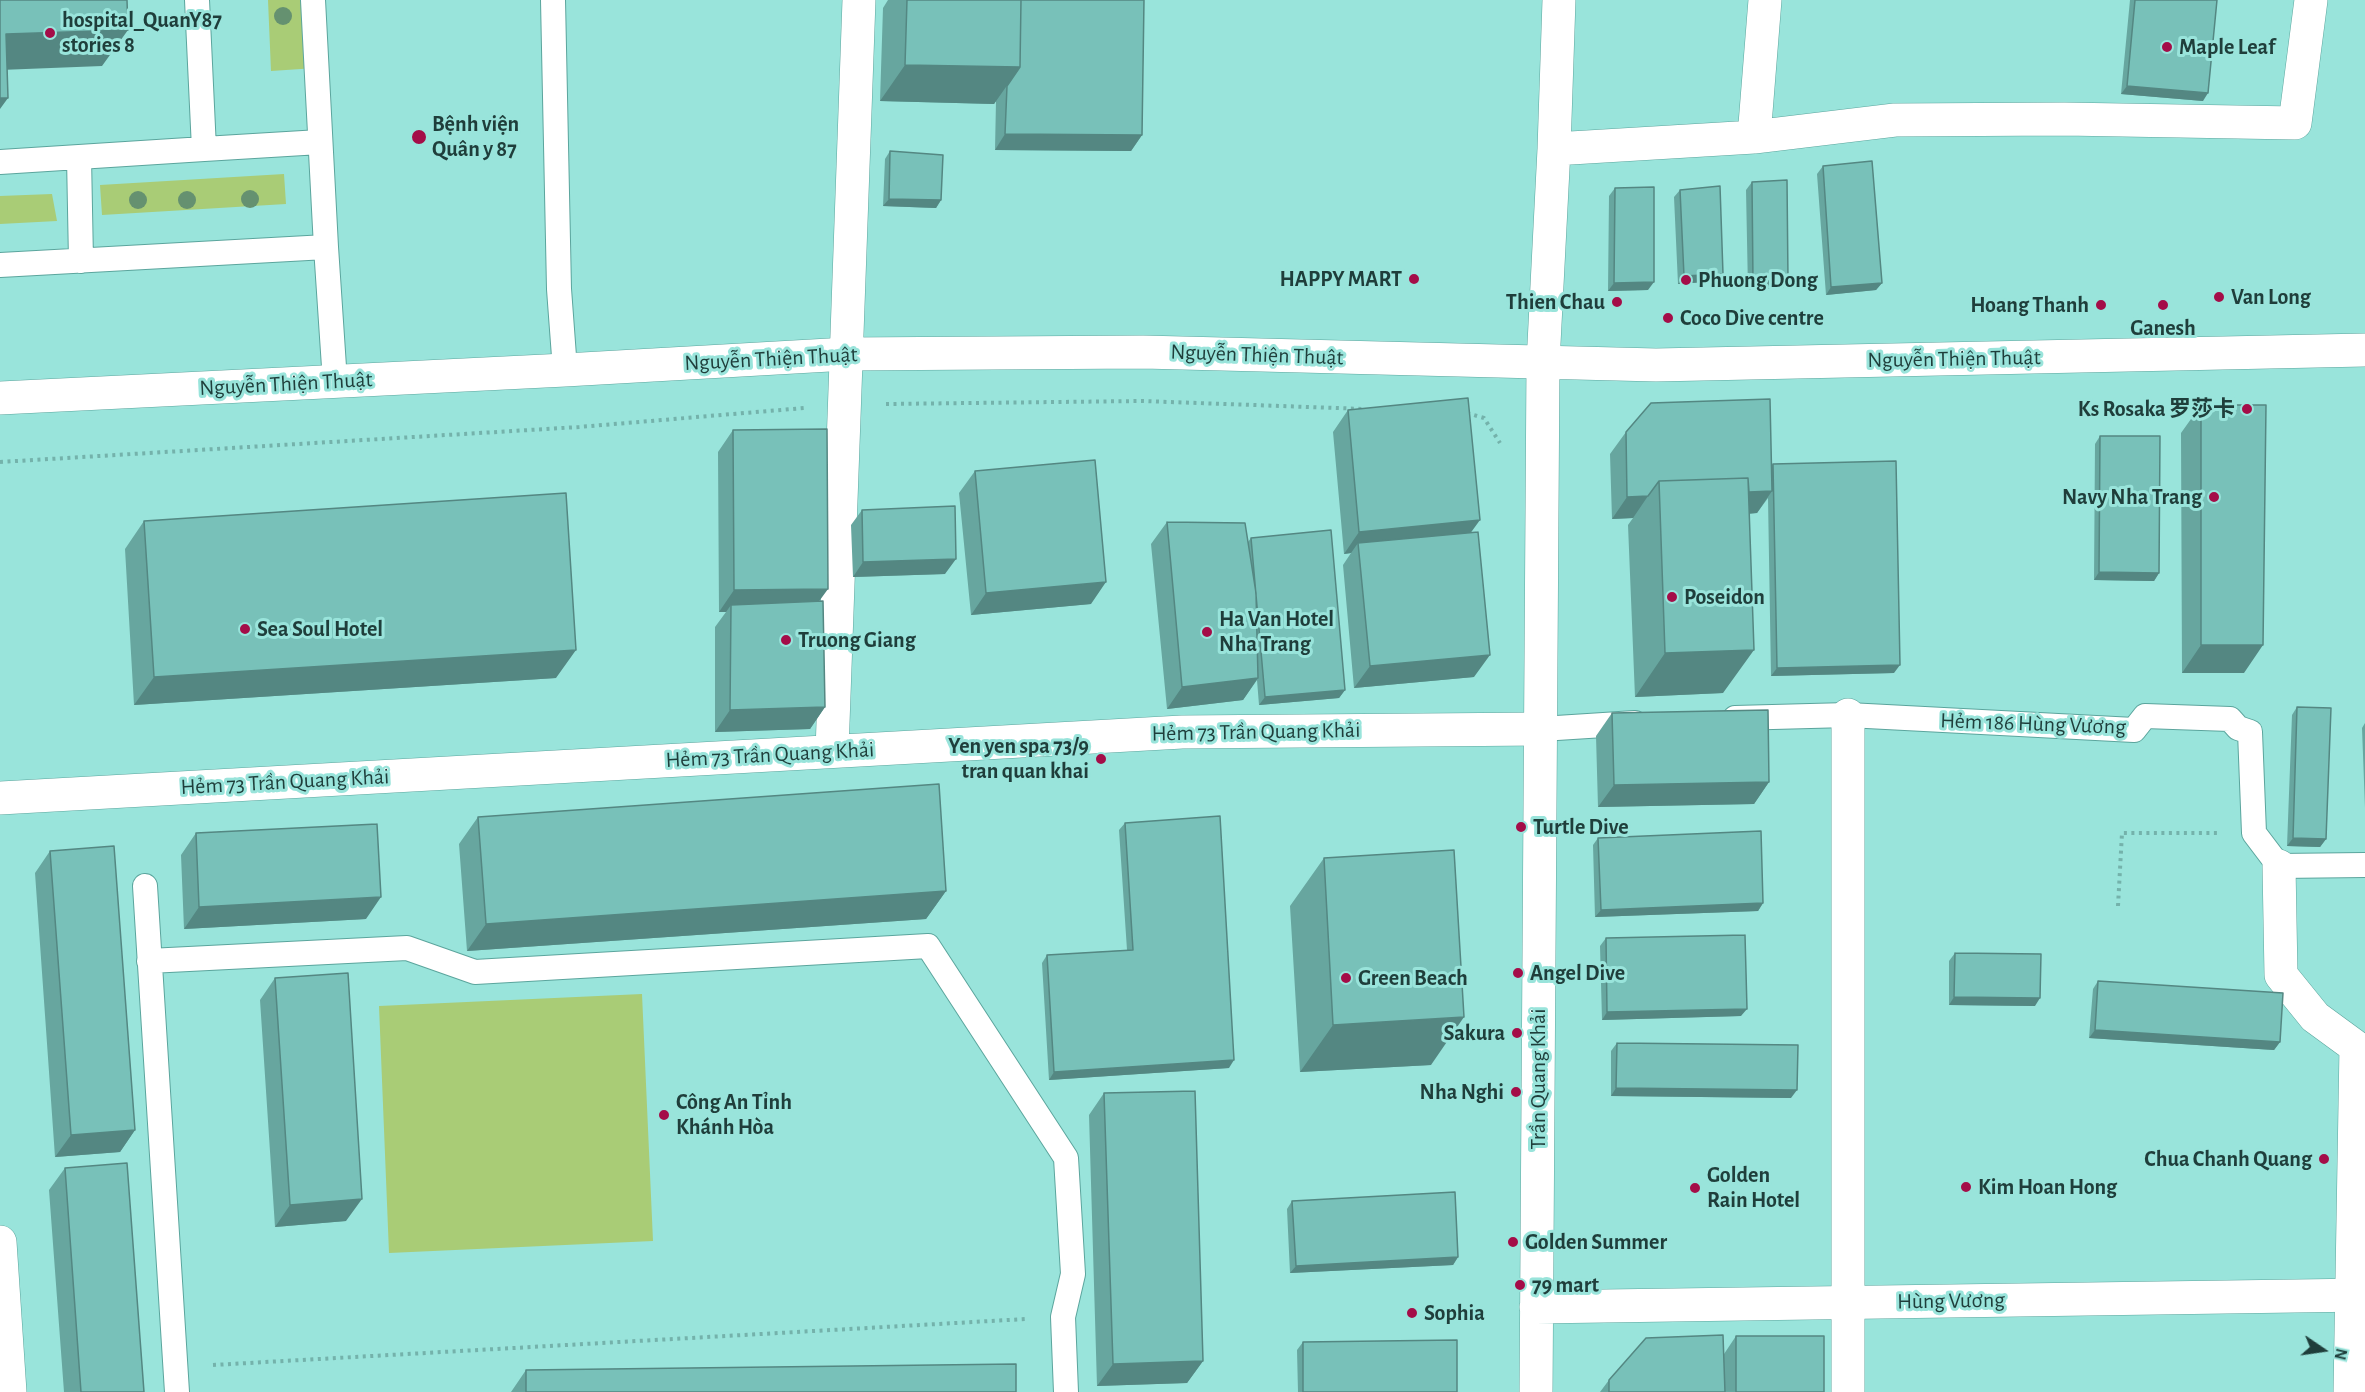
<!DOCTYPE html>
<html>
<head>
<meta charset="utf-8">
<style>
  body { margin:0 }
  #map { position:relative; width:2365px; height:1392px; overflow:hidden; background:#99e4db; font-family:"Alegreya Sans",sans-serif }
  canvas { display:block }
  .north { position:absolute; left:2293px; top:1320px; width:60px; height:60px; -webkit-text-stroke:4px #99e4db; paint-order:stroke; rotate:103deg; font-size:16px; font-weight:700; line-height:24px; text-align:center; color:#1f3e3b }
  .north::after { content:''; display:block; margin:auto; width:21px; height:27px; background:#1f3e3b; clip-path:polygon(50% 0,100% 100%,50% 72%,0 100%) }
</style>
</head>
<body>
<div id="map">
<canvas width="2365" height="1392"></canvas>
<div class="north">N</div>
</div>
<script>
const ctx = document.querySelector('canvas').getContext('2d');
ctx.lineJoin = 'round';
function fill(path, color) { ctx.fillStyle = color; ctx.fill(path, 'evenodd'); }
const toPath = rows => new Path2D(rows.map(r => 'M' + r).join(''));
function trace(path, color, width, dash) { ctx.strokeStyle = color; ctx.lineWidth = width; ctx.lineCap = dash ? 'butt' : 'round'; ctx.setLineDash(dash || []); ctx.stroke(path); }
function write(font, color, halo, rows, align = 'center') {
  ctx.font = font + ' "Alegreya Sans","Noto Sans SC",sans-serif'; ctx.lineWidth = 6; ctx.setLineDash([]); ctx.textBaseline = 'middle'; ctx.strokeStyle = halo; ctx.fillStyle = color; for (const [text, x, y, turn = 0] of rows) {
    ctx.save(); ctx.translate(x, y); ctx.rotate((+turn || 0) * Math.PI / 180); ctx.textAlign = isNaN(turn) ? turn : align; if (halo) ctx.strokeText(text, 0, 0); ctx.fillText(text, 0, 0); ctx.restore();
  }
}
const green = toPath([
  [268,0,313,0,316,68,271,71],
  [284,174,286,204,102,215,100,185],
  [52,194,57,221,0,224,0,196],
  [642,994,653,1241,389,1253,379,1006]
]);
const path = toPath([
  [886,404,1142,401,1364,409],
  [1467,413,1484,418,1500,443],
  [0,462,579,427,804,408],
  [2118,906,2122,833,2217,833],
  [213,1365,1026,1319]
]);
const lane = toPath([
  [553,0,559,289,565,370],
  [204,149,320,142],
  [79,157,81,261],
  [0,162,204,149,197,0],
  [326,247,335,382],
  [0,265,326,247,313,0],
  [1735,718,1848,715,2134,730,2145,716,2230,719,2238,728,2250,732,2254,833,2279,866,2365,865],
  [1541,729,1635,723],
  [145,886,177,1392],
  [149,961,407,948,475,972,928,946,1066,1158,1073,1274,1063,1317,1066,1392]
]);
const street = toPath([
  [1754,137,1765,0],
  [1554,149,1754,137,1895,120,2064,119,2295,123,2311,0],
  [1543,363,1554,149,1559,0],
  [1848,715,1848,1392],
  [832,751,859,0],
  [0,798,1182,732,1541,729],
  [2279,866,2281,975,2315,1017,2356,1047,2350,1392]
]);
const secondary = toPath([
  [0,398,565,370,847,354,1143,352,1656,365,2365,350],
  [0,1242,10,1392],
  [1536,1307,2365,1295],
  [1536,1392,1543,363]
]);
const trees = [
  [283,16],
  [250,199],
  [138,200],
  [187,200]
];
const wall = toPath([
  [888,0,1144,0,1142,135,1131,151,995,150,996,101,994,104,880,101,883,8],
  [2130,0,2217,0,2203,101,2121,94],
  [890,151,941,200,936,208,883,206,885,159],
  [1823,166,1882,283,1876,290,1826,295,1817,174],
  [1752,182,1783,288,1748,290,1746,190],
  [1615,188,1648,290,1608,291,1609,196],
  [1680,190,1723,274,1718,281,1678,284,1674,197],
  [2201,405,2244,673,2182,673,2181,433],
  [1348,410,1471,532,1474,677,1354,688,1343,565,1351,553,1344,554,1333,432],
  [733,430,819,601,825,707,810,729,715,732,715,627,726,612,719,612,718,452],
  [1626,432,1772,466,1773,464,1894,673,1771,676,1768,498,1757,513,1750,514,1723,693,1635,697,1628,525,1633,518,1612,519,1610,454],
  [2100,436,2159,573,2154,581,2094,580,2095,444],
  [975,471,1091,604,971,615,959,493],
  [862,510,945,574,853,577,851,525],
  [144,521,556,678,134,705,125,549],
  [1167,522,1248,542,1251,538,1345,690,1339,698,1259,705,1257,680,1243,700,1167,709,1151,544],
  [2297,707,2326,839,2320,847,2287,846,2292,715],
  [1612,713,1769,782,1754,804,1598,807,1596,736],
  [2365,723,2365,808,2362,728],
  [478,817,946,891,926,919,467,951,459,844],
  [1125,823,1229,1068,1049,1080,1042,963,1047,955,1127,950,1119,830],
  [196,833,366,919,184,929,181,855],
  [1598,838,1763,903,1758,911,1595,917,1593,845],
  [50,851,135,1130,120,1152,55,1157,35,873],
  [1324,858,1431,1065,1300,1072,1290,906],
  [1606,938,1741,1016,1602,1020,1600,946],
  [1955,953,2035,1006,1949,1005,1949,961],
  [275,978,346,1221,275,1227,260,1000],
  [2098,981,2280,1042,2274,1050,2089,1038,2093,989],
  [1617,1043,1791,1098,1611,1096,1611,1051],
  [1104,1093,1203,1361,1187,1383,1097,1386,1089,1115],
  [65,1168,144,1392,64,1392,49,1190],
  [1292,1201,1458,1257,1453,1265,1290,1273,1287,1209],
  [1736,1336,1824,1392,1600,1392,1609,1380,1724,1354],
  [1303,1342,1457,1392,1298,1392,1297,1350],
  [526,1370,1016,1392,511,1392]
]);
const shadedWall = toPath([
  [128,30,102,66,0,70,6,34],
  [905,65,1020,67,994,104,880,101],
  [2127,86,2208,93,2203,101,2121,94],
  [0,98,8,98,0,109],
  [1005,134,1142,135,1131,151,995,150],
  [889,199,941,200,936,208,883,206],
  [1723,274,1718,281,1678,284,1684,276],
  [1788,280,1783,288,1748,290,1753,282],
  [1654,282,1648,290,1608,291,1614,283],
  [1882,283,1876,290,1826,295,1831,287],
  [1772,491,1757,513,1660,517,1660,496],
  [1648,496,1633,518,1612,519,1627,497],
  [1480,520,1464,542,1358,543,1351,553,1344,554,1359,532],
  [956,559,945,574,853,577,863,562],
  [2099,572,2159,573,2154,581,2094,580],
  [1106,582,1091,604,971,615,986,593],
  [828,589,812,611,731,605,726,612,719,612,734,590],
  [2201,645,2263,645,2244,673,2182,673],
  [576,650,556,678,134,705,154,677],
  [1754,650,1723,693,1635,697,1665,653],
  [1490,655,1474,677,1354,688,1370,666],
  [1900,665,1894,673,1771,676,1777,668],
  [1258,678,1243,700,1167,709,1182,687],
  [1345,690,1339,698,1259,705,1265,697],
  [825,707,810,729,715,732,730,710],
  [1769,782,1754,804,1598,807,1614,785],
  [2293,838,2326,839,2320,847,2287,846],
  [946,891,926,919,467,951,486,924],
  [381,897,366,919,184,929,199,907],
  [1763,903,1758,911,1595,917,1601,910],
  [1954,997,2040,998,2035,1006,1949,1005],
  [1747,1009,1741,1016,1602,1020,1607,1012],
  [1464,1017,1431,1065,1300,1072,1333,1025],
  [2095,1030,2280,1042,2274,1050,2089,1038],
  [1234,1060,1229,1068,1049,1080,1054,1072],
  [1616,1088,1797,1090,1791,1098,1611,1096],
  [135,1130,120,1152,55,1157,71,1135],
  [362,1199,346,1221,275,1227,290,1205],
  [1458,1257,1453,1265,1290,1273,1296,1266],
  [1203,1361,1187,1383,1097,1386,1113,1364]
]);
const building = toPath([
  [0,0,127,0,128,30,6,34,8,98,0,98,0,0],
  [907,0,1021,0,1020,67,905,65,907,0],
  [1021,0,1144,0,1142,135,1005,134,1007,86,1020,67,1021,0],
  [2135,0,2217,0,2208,93,2127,86,2135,0],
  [890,151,943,155,941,200,889,199,890,151],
  [1872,161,1882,283,1831,287,1823,166,1872,161],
  [1787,180,1788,280,1753,282,1752,182,1787,180],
  [1720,186,1723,274,1684,276,1680,190,1720,186],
  [1654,187,1654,282,1614,283,1615,188,1654,187],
  [1468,398,1480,520,1359,532,1348,410,1468,398],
  [1770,399,1772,491,1749,492,1748,478,1659,481,1648,496,1627,497,1626,432,1651,403,1770,399],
  [2201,405,2266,405,2263,645,2201,645,2201,405],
  [827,429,828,589,734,590,733,430,827,429],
  [2100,436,2160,436,2159,573,2099,572,2100,436],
  [1095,460,1106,582,986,593,975,471,1095,460],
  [1896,461,1900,665,1777,668,1773,464,1896,461],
  [1748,478,1754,650,1665,653,1659,481,1748,478],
  [566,493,576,650,154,677,144,521,566,493],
  [955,506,956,559,863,562,862,510,955,506],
  [1167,522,1245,523,1256,593,1258,678,1182,687,1167,522],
  [1331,530,1345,690,1265,697,1251,538,1331,530],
  [1478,532,1490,655,1370,666,1358,543,1478,532],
  [823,601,825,707,730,710,731,605,823,601],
  [2297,707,2331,708,2326,839,2293,838,2297,707],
  [1768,710,1769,782,1614,785,1612,713,1768,710],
  [939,784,946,891,486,924,478,817,939,784],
  [1220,816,1234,1060,1054,1072,1047,955,1133,950,1125,823,1220,816],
  [377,824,381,897,199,907,196,833,377,824],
  [1761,831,1763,903,1601,910,1598,838,1761,831],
  [114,846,135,1130,71,1135,50,851,114,846],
  [1454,850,1464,1017,1333,1025,1324,858,1454,850],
  [1745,935,1747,1009,1607,1012,1606,938,1745,935],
  [1955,953,2041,954,2040,998,1954,997,1955,953],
  [348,973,362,1199,290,1205,275,978,348,973],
  [2098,981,2283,993,2280,1042,2095,1030,2098,981],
  [1617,1043,1798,1045,1797,1090,1616,1088,1617,1043],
  [1195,1091,1203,1361,1113,1364,1104,1093,1195,1091],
  [127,1163,144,1392,81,1392,65,1168,127,1163],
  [1455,1192,1458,1257,1296,1266,1292,1201,1455,1192],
  [1723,1335,1725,1392,1609,1392,1609,1380,1646,1338,1723,1335],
  [1736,1336,1824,1336,1824,1392,1736,1392,1736,1336],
  [1457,1340,1457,1392,1303,1392,1303,1342,1457,1340],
  [1016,1364,1016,1392,526,1392,526,1370,1016,1364]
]);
const markers = [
  [50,33,6,"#a40d48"],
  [2167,47,6,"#a40d48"],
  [419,137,8,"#a40d48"],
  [1414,279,6,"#a40d48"],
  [1686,280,6,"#a40d48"],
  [2219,297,6,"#a40d48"],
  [1617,302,6,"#a40d48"],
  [2101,305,6,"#a40d48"],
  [2163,305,6,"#a40d48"],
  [1668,318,6,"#a40d48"],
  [2247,409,6,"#a40d48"],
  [2214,497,6,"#a40d48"],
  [1672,597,6,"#a40d48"],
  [245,629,6,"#a40d48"],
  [1207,632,6,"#a40d48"],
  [786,640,6,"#a40d48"],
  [1101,759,6,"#a40d48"],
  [1521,827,6,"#a40d48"],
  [1518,973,6,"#a40d48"],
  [1346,978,6,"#a40d48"],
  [1517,1033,6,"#a40d48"],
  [1516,1092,6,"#a40d48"],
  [664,1115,6,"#a40d48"],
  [2324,1159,6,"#a40d48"],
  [1966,1187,6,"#a40d48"],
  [1695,1188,6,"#a40d48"],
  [1513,1242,6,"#a40d48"],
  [1520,1285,6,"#a40d48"],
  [1412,1313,6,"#a40d48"]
];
const poiNames = [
  ["hospital_QuanY87",62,20],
  ["stories 8",62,45],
  ["Maple Leaf",2179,47],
  ["Bệnh viện",432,124],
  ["Quân y 87",432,149],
  ["HAPPY MART",1402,279,"right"],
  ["Phuong Dong",1698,280],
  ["Van Long",2231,297],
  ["Thien Chau",1605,302,"right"],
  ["Hoang Thanh",2089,305,"right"],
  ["Coco Dive centre",1680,318],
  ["Ganesh",2163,328,"center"],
  ["Ks Rosaka 罗莎卡",2235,409,"right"],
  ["Navy Nha Trang",2202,497,"right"],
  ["Poseidon",1684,597],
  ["Ha Van Hotel",1219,619],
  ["Nha Trang",1219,644],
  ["Sea Soul Hotel",257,629],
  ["Truong Giang",798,640],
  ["Yen yen spa 73/9",1089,746,"right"],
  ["tran quan khai",1089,771,"right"],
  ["Turtle Dive",1533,827],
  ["Angel Dive",1530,973],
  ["Green Beach",1358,978],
  ["Sakura",1505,1033,"right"],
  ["Nha Nghi",1504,1092,"right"],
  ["Công An Tỉnh",676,1102],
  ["Khánh Hòa",676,1127],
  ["Chua Chanh Quang",2312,1159,"right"],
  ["Golden",1707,1175],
  ["Rain Hotel",1707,1200],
  ["Kim Hoan Hong",1978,1187],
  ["Golden Summer",1525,1242],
  ["79 mart",1532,1285],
  ["Sophia",1424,1313]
];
const streetNames = [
  ["Nguyễn Thiện Thuật",1257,355,2],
  ["Nguyễn Thiện Thuật",771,359,-3],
  ["Nguyễn Thiện Thuật",1954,359,-1],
  ["Nguyễn Thiện Thuật",286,384,-3],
  ["Hẻm 186 Hùng Vương",2033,724,2],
  ["Hẻm 73 Trần Quang Khải",1256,732,-1],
  ["Hẻm 73 Trần Quang Khải",770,755,-3],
  ["Hẻm 73 Trần Quang Khải",285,782,-3],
  ["Trần Quang Khải",1538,1079,-90],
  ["Hùng Vương",1951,1301,-1]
];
fill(green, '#a9cc76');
trace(lane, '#5ba59d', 26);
trace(street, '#5ba59d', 34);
trace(secondary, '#5ba59d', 34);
trace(path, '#74b2ab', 4, [3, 4.5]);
trace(lane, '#fff', 24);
trace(street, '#fff', 33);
trace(secondary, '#fff', 33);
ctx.fillStyle = '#659170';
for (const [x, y] of trees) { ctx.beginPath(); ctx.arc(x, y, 9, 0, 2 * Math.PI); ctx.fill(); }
fill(wall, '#67a69f');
fill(shadedWall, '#548782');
fill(building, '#78c1b9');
trace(building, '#548782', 1.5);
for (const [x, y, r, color] of markers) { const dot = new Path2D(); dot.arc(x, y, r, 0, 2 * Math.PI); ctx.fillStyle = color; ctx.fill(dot); trace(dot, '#99e4db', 2); }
write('bold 22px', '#1f3e3b', '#99e4db', poiNames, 'left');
write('22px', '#1f3e3b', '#99e4db', streetNames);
</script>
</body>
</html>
